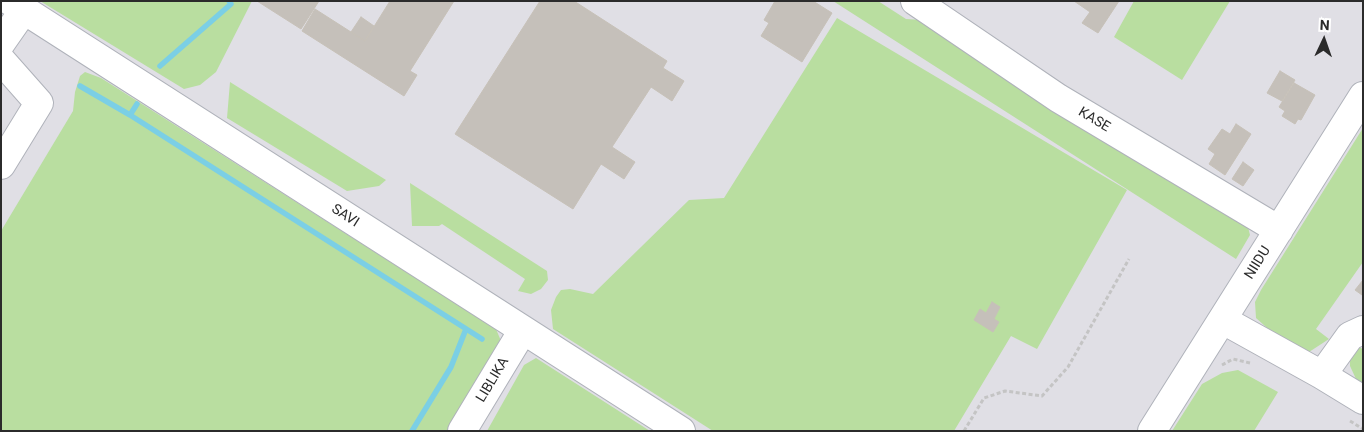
<!DOCTYPE html>
<html>
<head>
<meta charset="utf-8">
<style>
  body { margin:0 }
  #map { position:relative; width:1364px; height:432px; overflow:hidden; background:#ece5df; font-family:Roboto,sans-serif }
  canvas { display:block }
  .frame { position:absolute; inset:0; border:2px solid #2b2b2b; pointer-events:none }
  .north { position:absolute; left:1299px; top:15px; width:50px; height:50px; -webkit-text-stroke:4px #fff; paint-order:stroke; rotate:3deg; font-size:14px; font-weight:700; line-height:20px; text-align:center; color:#2b2b2b }
  .north::after { content:''; display:block; margin:auto; width:18px; height:22px; background:#2b2b2b; clip-path:polygon(50% 0,100% 100%,50% 72%,0 100%) }
</style>
</head>
<body>
<div id="map">
<canvas width="1364" height="432"></canvas>
<div class="frame"></div>
<div class="north">N</div>
</div>
<script>
const ctx = document.querySelector('canvas').getContext('2d');
ctx.lineJoin = 'round';
function fill(path, color) { ctx.fillStyle = color; ctx.fill(path, 'evenodd'); }
const toPath = rows => new Path2D(rows.map(r => 'M' + r).join(''));
function trace(path, color, width, dash) { ctx.strokeStyle = color; ctx.lineWidth = width; ctx.lineCap = dash ? 'butt' : 'round'; ctx.setLineDash(dash || []); ctx.stroke(path); }
function write(font, color, halo, rows, align = 'center') {
  ctx.font = font + ' Roboto,sans-serif'; ctx.lineWidth = 4; ctx.setLineDash([]); ctx.textBaseline = 'middle'; ctx.strokeStyle = halo; ctx.fillStyle = color; for (const [text, x, y, turn = 0] of rows) {
    ctx.save(); ctx.translate(x, y); ctx.rotate((+turn || 0) * Math.PI / 180); ctx.textAlign = isNaN(turn) ? turn : align; if (halo) ctx.strokeText(text, 0, 0); ctx.fillText(text, 0, 0); ctx.restore();
  }
}
const industrial = toPath([
  [1,1,1363,1,1363,431,1,431]
]);
const green = toPath([
  [40,1,252,1,216,72,200,85,184,89],
  [833,1,878,1,906,19,922,20,1247,223,1250,235,1236,259],
  [1134,1,1230,1,1182,80,1114,37],
  [837,18,1127,190,1037,349,1011,336,954,431,713,431,553,329,551,310,556,297,561,290,570,289,593,294,689,200,724,198],
  [85,72,101,78,496,329,501,341,449,431,1,431,1,231,73,111,75,92,80,76],
  [230,82,386,180,379,186,347,191,227,118],
  [1363,128,1363,262,1316,329,1329,339,1309,352,1275,335,1256,318,1255,302,1261,290],
  [410,183,547,271,548,280,541,289,531,294,518,291,525,279,442,224,439,226,412,226],
  [1356,346,1363,349,1363,383,1356,379,1350,366,1350,355],
  [536,358,650,431,487,431,524,365],
  [1238,370,1278,392,1254,431,1172,431,1202,384,1222,373]
]);
const stream = toPath([
  [160,66,231,4,229,1],
  [80,86,130,115,482,339],
  [130,115,137,104],
  [412,431,451,367,466,329]
]);
const building = toPath([
  [257,1,319,1,301,29,257,1],
  [390,1,454,1,410,71,417,75,404,96,302,31,315,9,365,41,390,1],
  [540,1,574,1,667,61,663,68,684,81,672,101,651,87,612,147,635,162,624,179,601,164,573,209,455,134,540,1],
  [775,1,813,1,832,13,802,62,761,36,769,23,764,20,775,1],
  [1074,1,1119,1,1098,33,1082,23,1090,12,1074,1],
  [361,17,374,26,365,41,351,32,361,17],
  [1280,71,1295,80,1282,101,1267,93,1280,71],
  [1294,83,1315,95,1301,120,1298,119,1295,124,1282,116,1285,111,1279,107,1294,83],
  [1236,124,1251,134,1225,175,1209,164,1215,154,1208,149,1222,129,1230,134,1236,124],
  [1243,162,1254,170,1243,186,1232,179,1243,162],
  [1363,280,1363,293,1362,295,1355,290,1363,280],
  [992,302,1000,307,994,319,999,322,993,332,974,320,980,309,986,313,992,302]
]);
const path = toPath([
  [1222,365,1233,359,1250,363],
  [1350,421,1363,429],
  [964,431,984,398,1005,391,1042,396,1068,367,1129,259]
]);
const minor = toPath([
  [10,1,681,431],
  [915,1,1058,98,1279,230],
  [1,43,24,10],
  [1,60,39,103,1,165],
  [1223,320,1322,375,1363,400],
  [1322,375,1350,336,1363,330],
  [462,431,523,330],
  [1152,431,1363,96]
]);
const streetNames = [
  ["KASE",1094,120,31],
  ["SAVI",345,216,33],
  ["NIIDU",1258,263,-58],
  ["LIBLIKA",493,380,-59]
];
fill(industrial, '#e0dfe5');
fill(green, '#b9dea0');
trace(stream, '#7bcfe5', 5.5);
fill(building, '#c5c0ba');
trace(building, '#c7c1b8', 1);
trace(minor, '#afb2ba', 30);
trace(path, '#c4c4c4', 3, [4, 2.5]);
trace(minor, '#fff', 28);
write('14px', '#2b2b2b', '#fff', streetNames);
</script>
</body>
</html>
